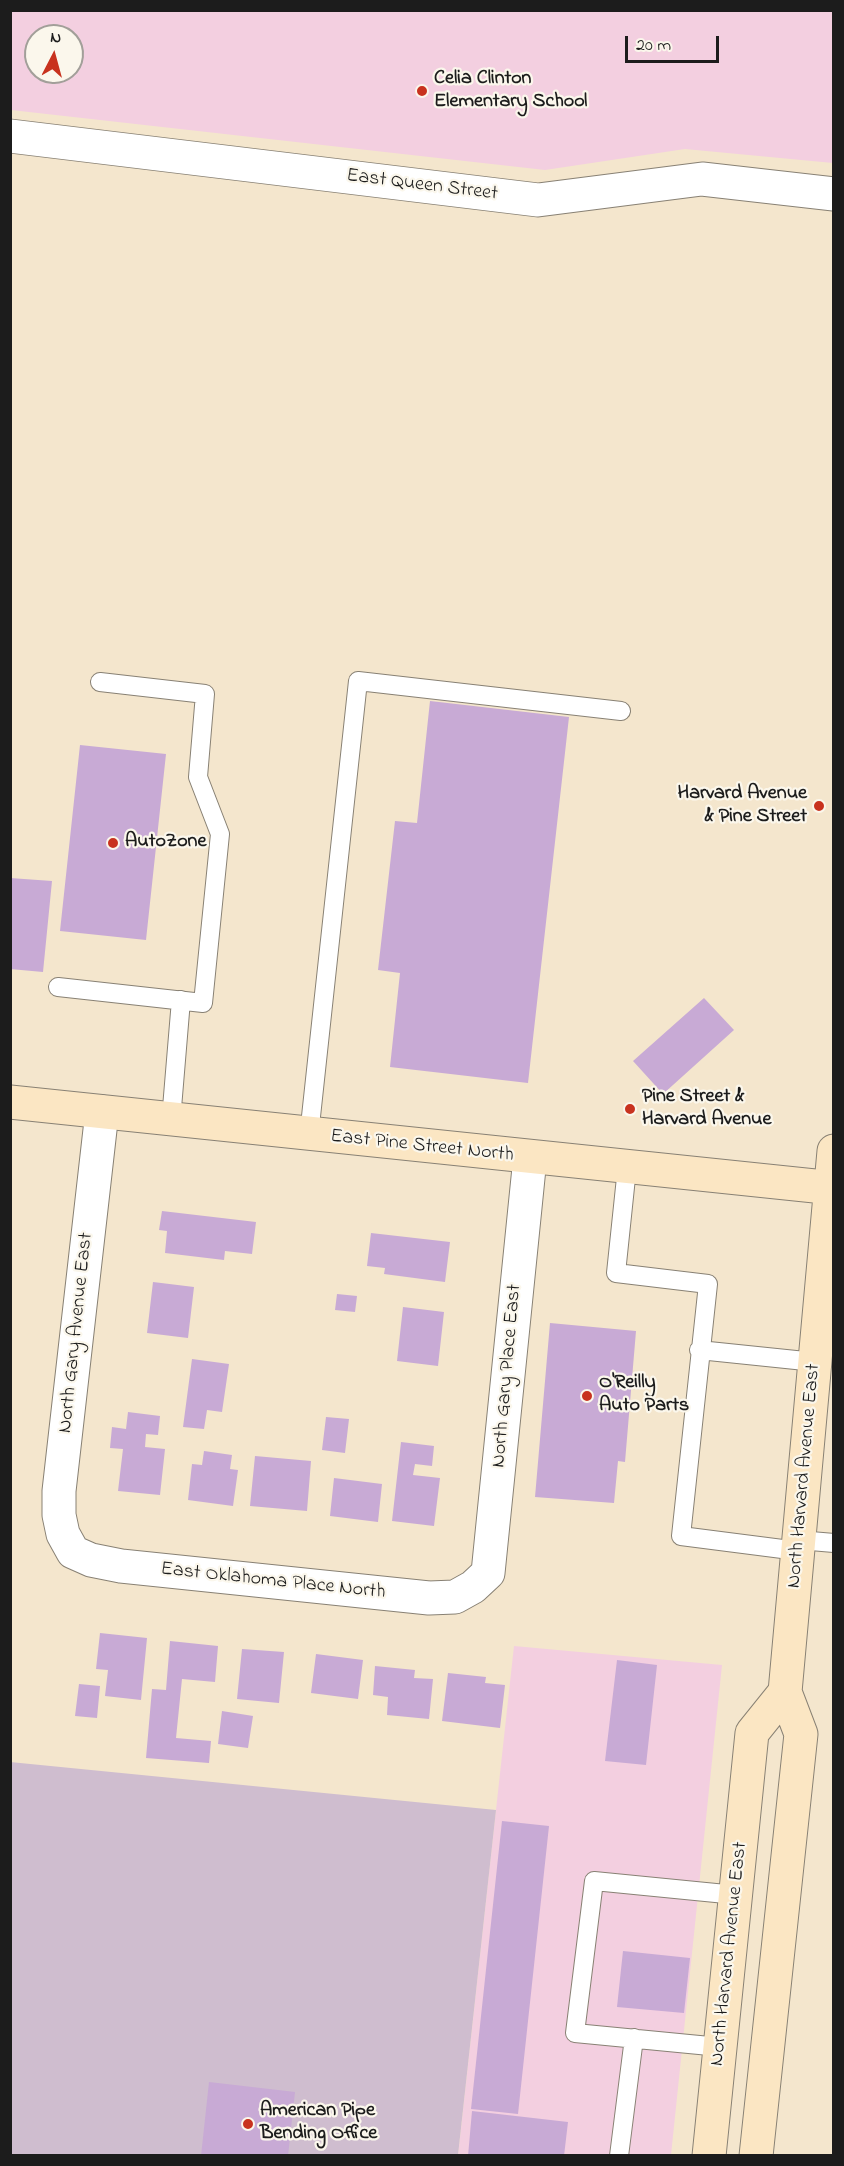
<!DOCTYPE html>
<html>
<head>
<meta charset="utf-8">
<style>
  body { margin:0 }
  #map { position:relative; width:844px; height:2166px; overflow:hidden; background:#f4e6cd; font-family:"Indie Flower",sans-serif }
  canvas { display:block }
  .frame { position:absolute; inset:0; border:12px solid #1c1c1c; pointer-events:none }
  .north { position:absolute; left:24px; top:24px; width:60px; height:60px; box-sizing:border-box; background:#fbf7ec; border:2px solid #a29f99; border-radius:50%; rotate:6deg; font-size:16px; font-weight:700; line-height:24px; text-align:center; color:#1c1c1c }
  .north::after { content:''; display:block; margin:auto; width:21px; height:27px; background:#c8321e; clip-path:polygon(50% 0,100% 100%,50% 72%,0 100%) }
  .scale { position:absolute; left:625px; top:36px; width:94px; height:27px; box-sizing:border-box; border:3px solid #1c1c1c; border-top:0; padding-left:8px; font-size:18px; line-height:21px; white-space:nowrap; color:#1c1c1c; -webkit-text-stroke:4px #fbf7ec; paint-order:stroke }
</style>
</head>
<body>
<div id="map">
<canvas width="844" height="2166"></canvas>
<div class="frame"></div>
<div class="north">N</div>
<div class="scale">20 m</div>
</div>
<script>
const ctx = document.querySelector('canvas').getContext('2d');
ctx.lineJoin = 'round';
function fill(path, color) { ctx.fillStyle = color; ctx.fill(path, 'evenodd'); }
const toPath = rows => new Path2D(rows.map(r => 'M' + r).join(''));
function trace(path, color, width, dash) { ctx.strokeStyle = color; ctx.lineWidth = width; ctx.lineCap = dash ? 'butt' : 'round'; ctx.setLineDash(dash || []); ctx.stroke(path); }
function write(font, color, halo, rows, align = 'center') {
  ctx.font = font + ' "Indie Flower",sans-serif'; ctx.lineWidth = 4.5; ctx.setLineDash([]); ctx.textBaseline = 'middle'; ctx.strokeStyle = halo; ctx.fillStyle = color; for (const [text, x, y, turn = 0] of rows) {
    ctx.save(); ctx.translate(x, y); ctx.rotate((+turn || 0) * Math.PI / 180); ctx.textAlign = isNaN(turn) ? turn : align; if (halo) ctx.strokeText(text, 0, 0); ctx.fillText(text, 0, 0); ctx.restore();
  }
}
const built = toPath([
  [11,10,833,11,833,163,685,149,545,170,11,110],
  [36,36,72,36,72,72,36,72],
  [514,1646,722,1665,671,2155,458,2156]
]);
const industrial = toPath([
  [10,1762,496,1810,458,2155,11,2155]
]);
const building = toPath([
  [430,701,569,717,528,1083,390,1067,400,973,378,970,395,821,417,823],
  [80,745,166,754,146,940,60,931],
  [10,878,52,881,43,972,10,969],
  [704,998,734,1030,663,1094,633,1061],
  [162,1211,256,1222,252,1254,225,1251,224,1260,165,1253,167,1231,159,1230],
  [371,1233,450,1242,445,1282,384,1274,385,1268,367,1266],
  [153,1282,194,1287,188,1338,147,1333],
  [337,1294,357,1296,355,1312,335,1310],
  [403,1307,444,1312,438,1366,397,1361],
  [550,1323,636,1331,625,1462,618,1461,614,1503,535,1497],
  [192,1359,229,1364,222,1412,207,1410,204,1429,183,1427],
  [128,1412,160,1416,158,1435,146,1434,145,1447,165,1449,160,1495,118,1491,123,1449,110,1448,112,1427,126,1429],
  [326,1417,349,1419,345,1453,322,1450],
  [401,1442,434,1446,432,1466,415,1464,413,1475,440,1478,434,1526,392,1521],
  [204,1451,232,1455,230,1469,238,1470,233,1506,188,1500,192,1464,202,1465],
  [255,1456,311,1461,307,1511,250,1506],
  [334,1478,382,1484,378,1522,330,1516],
  [100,1633,147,1638,141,1700,105,1696,108,1670,96,1669],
  [170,1641,218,1646,215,1682,182,1679,176,1738,211,1741,209,1763,146,1758,152,1689,166,1690],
  [242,1649,284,1652,279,1703,237,1699],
  [316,1654,363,1660,358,1699,311,1693],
  [617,1660,657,1665,646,1765,605,1761],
  [375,1666,415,1670,414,1678,433,1679,429,1719,387,1715,388,1697,373,1695],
  [448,1673,486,1677,485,1683,505,1685,500,1728,442,1721],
  [79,1684,100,1686,97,1718,75,1716],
  [222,1711,253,1716,248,1748,218,1744],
  [502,1821,549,1826,518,2114,471,2109],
  [623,1951,690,1958,684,2013,617,2007],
  [209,2082,295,2092,288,2156,201,2156],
  [472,2111,568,2122,564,2156,468,2156]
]);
const lane = toPath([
  [58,987,203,1003,220,834,198,777,205,694,100,682],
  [171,1120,181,1000],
  [309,1135,358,681,621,711],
  [627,1168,616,1273,708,1284,681,1536,798,1551],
  [699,1350,815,1362],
  [799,1540,834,1543],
  [720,2047,575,2033,594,1881,736,1895],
  [619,2156,634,2038]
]);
const street = toPath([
  [10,136,538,200,702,179,834,194],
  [102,1112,59,1491,59,1515,63,1534,73,1552,91,1560,121,1566,429,1598,455,1597,473,1587,488,1573,530,1158]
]);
const secondary = toPath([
  [10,1102,834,1188],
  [709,2156,752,1733,785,1692],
  [756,2156,801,1734,785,1692,834,1151]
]);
const markers = [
  [422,91,6,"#c8321e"],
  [819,806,6,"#c8321e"],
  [113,843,6,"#c8321e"],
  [630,1109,6,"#c8321e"],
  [587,1396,6,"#c8321e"],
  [248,2124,6,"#c8321e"]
];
const poiNames = [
  ["Celia Clinton",434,80],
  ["Elementary School",434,103],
  ["Harvard Avenue",807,795,"right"],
  ["& Pine Street",807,818,"right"],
  ["AutoZone",125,843],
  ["Pine Street &",642,1098],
  ["Harvard Avenue",642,1121],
  ["O'Reilly",599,1384],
  ["Auto Parts",599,1407],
  ["American Pipe",260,2112],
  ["Bending Office",260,2135]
];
const streetNames = [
  ["East Queen Street",422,186,7],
  ["East Pine Street North",422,1147,6],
  ["North Gary Avenue East",77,1333,-84],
  ["North Gary Place East",508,1376,-85],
  ["North Harvard Avenue East",805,1476,-85],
  ["East Oklahoma Place North",273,1582,6],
  ["North Harvard Avenue East",730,1954,-84]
];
fill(built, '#f3cfe0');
fill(industrial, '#cfbdcf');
fill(building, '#c8aad5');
trace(lane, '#888174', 20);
trace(street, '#888174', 35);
trace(secondary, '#888174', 35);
trace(lane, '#fff', 18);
trace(street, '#fff', 33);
trace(secondary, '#fbe6c3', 33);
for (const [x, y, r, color] of markers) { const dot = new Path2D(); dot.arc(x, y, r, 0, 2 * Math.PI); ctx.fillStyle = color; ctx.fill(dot); trace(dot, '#fbf7ec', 2); }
write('bold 20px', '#1c1c1c', '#fbf7ec', poiNames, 'left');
write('20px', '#1c1c1c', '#fbf7ec', streetNames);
</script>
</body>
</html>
